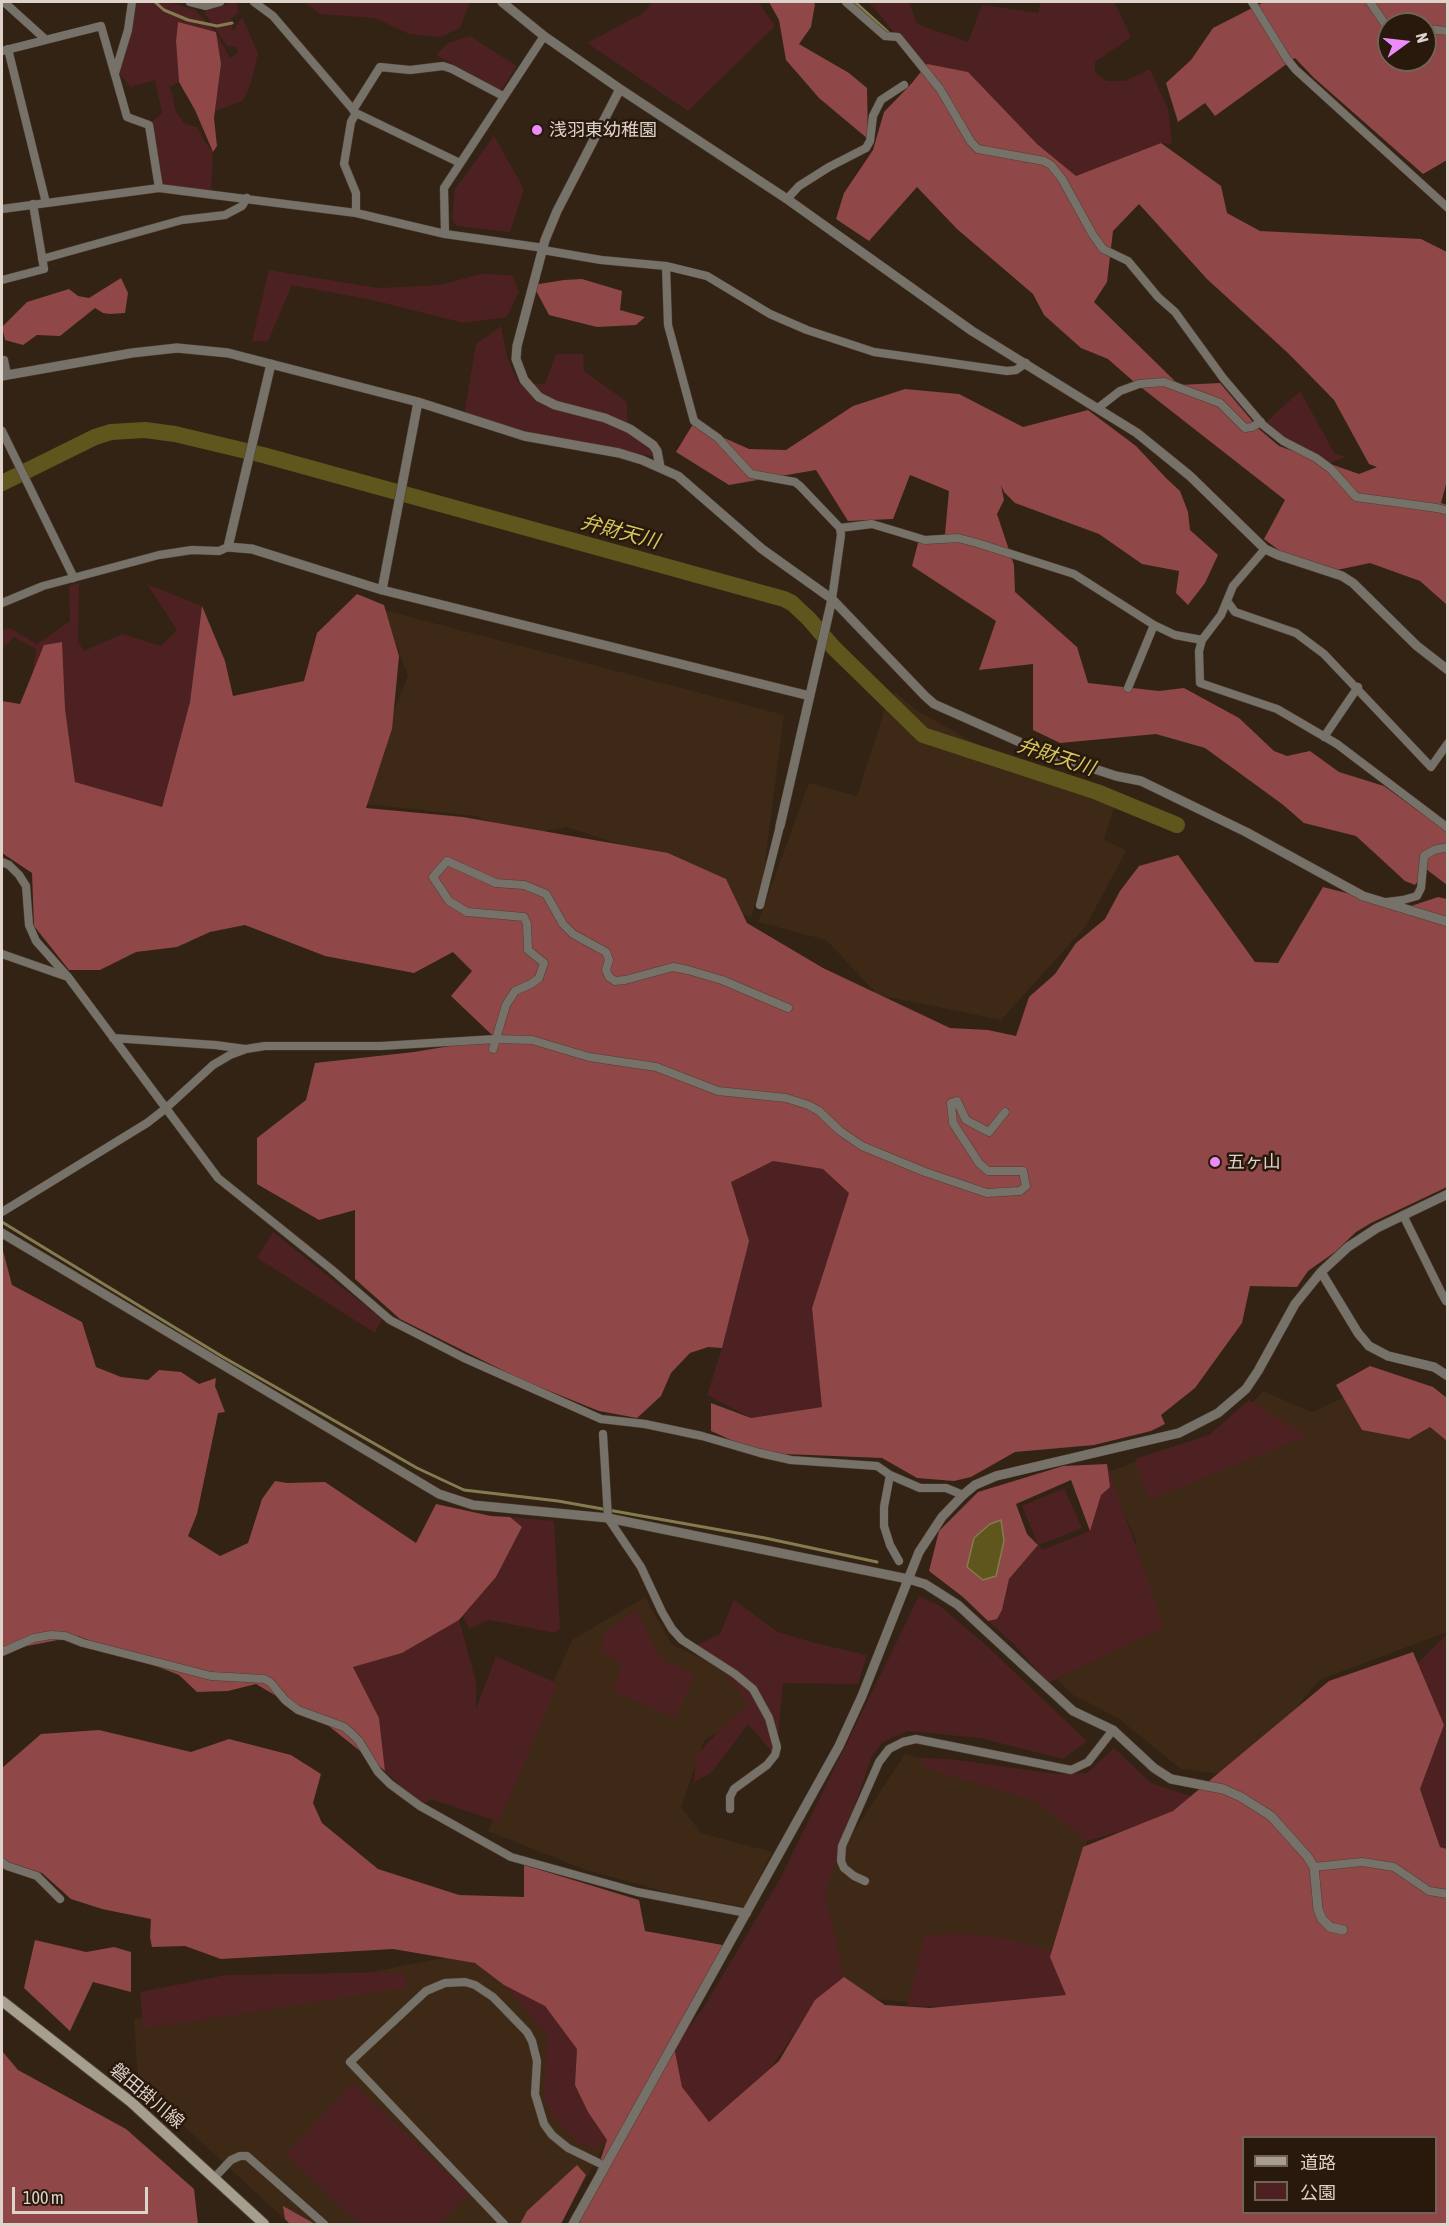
<!DOCTYPE html>
<html>
<head>
<meta charset="utf-8">
<style>
  body { margin:0 }
  #map { position:relative; width:1449px; height:2226px; overflow:hidden; background:#322315; font-family:"Asap Condensed","Noto Sans JP",sans-serif }
  canvas { display:block }
  .frame { position:absolute; inset:0; border:3px solid #ded3cb; pointer-events:none }
  .legend { position:absolute; left:1242px; top:2136px; width:195px; height:78px; box-sizing:border-box; background:#28190c; border:2px solid #716358; margin:0; padding:8px 10px; list-style:none; font-size:18px; color:#ded3cb }
  .legend li { display:flex; align-items:center; gap:12px; height:30px }
  .legend b { width:30px; border:2px solid #716358 }
  .north { position:absolute; left:1377px; top:12px; width:60px; height:60px; box-sizing:border-box; background:#28190c; border:2px solid #716358; border-radius:50%; rotate:75deg; font-size:16px; font-weight:700; line-height:24px; text-align:center; color:#ded3cb }
  .north::after { content:''; display:block; margin:auto; width:21px; height:27px; background:#ec8cfb; clip-path:polygon(50% 0,100% 100%,50% 72%,0 100%) }
  .scale { position:absolute; left:12px; top:2187px; width:136px; height:27px; box-sizing:border-box; border:3px solid #ded3cb; border-top:0; padding-left:8px; font-size:18px; line-height:21px; white-space:nowrap; color:#ded3cb; -webkit-text-stroke:4px #28190c; paint-order:stroke }
</style>
</head>
<body>
<div id="map">
<canvas width="1449" height="2226"></canvas>
<div class="frame"></div>
<ul class="legend">
<li><b style="height:8px;background:#a69e8f"></b>道路</li>
<li><b style="height:16px;background:#4d2121"></b>公園</li>
</ul>
<div class="north">N</div>
<div class="scale">100 m</div>
</div>
<script>
const ctx = document.querySelector('canvas').getContext('2d');
ctx.lineJoin = 'round';
function fill(path, color) { ctx.fillStyle = color; ctx.fill(path, 'evenodd'); }
const toPath = rows => new Path2D(rows.map(r => 'M' + r).join(''));
function trace(path, color, width, dash) { ctx.strokeStyle = color; ctx.lineWidth = width; ctx.lineCap = dash ? 'butt' : 'round'; ctx.setLineDash(dash || []); ctx.stroke(path); }
function write(font, color, halo, rows, align = 'center') {
  ctx.font = font + ' "Asap Condensed","Noto Sans JP",sans-serif'; ctx.lineWidth = 5; ctx.setLineDash([]); ctx.textBaseline = 'middle'; ctx.strokeStyle = halo; ctx.fillStyle = color; for (const [text, x, y, turn = 0] of rows) {
    ctx.save(); ctx.translate(x, y); ctx.rotate((+turn || 0) * Math.PI / 180); ctx.textAlign = isNaN(turn) ? turn : align; if (halo) ctx.strokeText(text, 0, 0); ctx.fillText(text, 0, 0); ctx.restore();
  }
}
const built = toPath([
  [384,610,784,715,763,878,751,917,705,902,688,867,567,827,521,836,476,816,357,803,408,676],
  [895,692,916,710,971,741,1026,767,1119,792,1104,839,1126,851,1086,926,1001,1020,878,995,826,940,758,922,809,783,857,796,886,705],
  [1263,1391,1312,1412,1352,1394,1447,1414,1447,1632,1319,1680,1241,1776,1181,1769,1118,1718,1073,1695,1050,1672,1063,1577,1137,1543,1107,1472,1216,1434,1252,1403],
  [645,1597,672,1645,734,1672,755,1707,704,1741,681,1807,701,1833,772,1852,745,1907,677,1895,586,1870,488,1831,572,1640],
  [905,1754,1095,1805,1047,2018,753,1985],
  [468,1953,582,2024,611,2134,560,2224,290,2224,138,2084,134,2019]
]);
const green = toPath([
  [137,2,169,2,195,10,216,32,178,23,176,41,179,82,170,87,176,112,185,124,197,127,205,142,213,152,211,194,159,188,149,125,162,113,155,80,131,87,119,74],
  [233,2,236,2,239,12,231,19,233,31,242,17,258,53,252,80,243,101,215,111,217,35,230,58,238,53,237,47,227,46,204,12],
  [305,2,470,2,460,28,441,37,409,34,375,18,320,14],
  [653,2,758,2,775,26,688,111,587,43,643,13],
  [869,2,909,2,917,24,968,42,982,5,1038,13,1041,2,1114,2,1131,37,1095,62,1095,73,1107,81,1125,81,1150,69,1168,109,1172,144,1161,143,1076,176,1037,144,924,69],
  [470,36,517,66,501,90,436,55,448,43],
  [494,136,524,189,510,232,456,226,452,218,455,189],
  [269,270,378,288,440,285,481,274,512,275,519,291,507,317,464,323,372,300,292,285,268,341,252,341],
  [501,326,507,357,519,384,545,384,556,354,583,354,584,371,627,402,627,421,653,445,658,457,517,433,464,416,476,344],
  [1300,391,1335,454,1346,457,1325,465,1263,425],
  [79,583,78,642,84,651,122,634,161,646,177,630,147,584,202,606,190,702,162,807,75,782,66,717,27,717,36,649,14,637,2,649,2,629,10,628,37,644,70,621,69,586],
  [773,1161,823,1169,850,1193,812,1308,823,1407,751,1418,707,1395,722,1348,725,1179],
  [273,1232,382,1319,375,1333,257,1258],
  [1249,1400,1307,1436,1149,1500,1135,1459,1209,1435],
  [1107,1464,1164,1627,1048,1683,1015,1645,988,1621,997,1619,1002,1610,1009,1579,1038,1545,1022,1506,1064,1488,1082,1528,1039,1545,1042,1550,1090,1531],
  [510,1517,554,1521,560,1628,555,1633,489,1620,469,1629,463,1616,496,1577,522,1528],
  [919,1596,939,1605,987,1646,1087,1741,1063,1759,980,1738,907,1731,882,1743,872,1756,825,1892,844,1977,807,2014,771,2068,709,2122,679,2094,670,2050,702,2010,780,1879],
  [734,1600,778,1632,815,1643,867,1655,858,1684,783,1683,777,1747,775,1755,748,1724,711,1773,694,1782,696,1756,723,1726,749,1704,721,1667,693,1647,720,1634],
  [636,1610,661,1659,695,1675,675,1718,613,1691,622,1664,600,1651,605,1633],
  [459,1620,476,1682,476,1709,496,1656,558,1684,499,1822,431,1799,420,1806,385,1771,379,1718,353,1666,402,1653],
  [1447,1634,1447,1849,1440,1847,1420,1789,1444,1725,1418,1663],
  [1114,1748,1151,1783,1191,1796,1165,1818,1087,1841,1037,1802,928,1769,919,1758,950,1759,1057,1774,1087,1773],
  [961,1933,1011,1939,1052,1951,1066,1995,942,2007,907,2006,924,1936],
  [404,1972,407,1988,143,2029,140,1992,226,1975],
  [504,1985,545,2006,577,2049,575,2085,588,2112,607,2140,594,2150,576,2141,552,2116,544,2099,547,2035],
  [353,2083,469,2194,440,2224,359,2224,286,2154]
]);
const forest = toPath([
  [769,2,813,2,815,4,811,27,799,44,849,73,867,88,868,139,819,98,786,60,779,20],
  [1261,2,1447,2,1447,160,1423,174,1313,77,1295,58,1215,116,1205,103,1178,122,1166,83,1191,60,1213,28,1262,3],
  [1389,24,1425,24,1425,60,1389,60],
  [178,22,216,32,221,64,214,118,217,146,213,152,195,110,179,82,176,41],
  [927,64,968,72,1037,144,1076,176,1161,143,1221,186,1227,213,1260,231,1421,239,1447,252,1448,477,1441,503,1447,505,1447,605,1420,581,1370,563,1337,570,1284,554,1264,539,1285,500,1133,381,1108,359,1081,348,1044,315,1033,294,957,229,917,187,869,241,836,219,844,193,873,150,884,112,912,83],
  [1139,204,1207,279,1289,354,1334,400,1369,464,1377,467,1359,474,1279,446,1259,429,1220,383,1179,385,1094,302,1107,282,1113,231],
  [121,278,128,293,125,313,110,314,103,313,95,308,60,336,37,335,23,345,5,340,2,327,27,302,69,289,78,296,89,298],
  [582,279,622,291,620,310,645,317,636,325,597,327,549,315,533,285,564,280],
  [905,389,959,394,1023,427,1088,410,1136,446,1166,478,1180,491,1188,512,1190,530,1218,555,1205,583,1188,605,1176,593,1179,571,1142,564,1099,534,1015,503,1004,492,1001,485,1004,500,997,514,1014,565,1015,592,1077,647,1088,683,1159,691,1184,688,1239,718,1274,751,1287,756,1310,751,1339,772,1384,786,1447,832,1447,885,1426,869,1415,885,1405,881,1356,836,1304,823,1282,804,1205,748,1156,734,1060,743,1033,730,1033,664,979,670,996,621,912,566,918,543,945,534,949,491,910,475,893,519,848,521,816,470,729,485,676,452,693,424,749,449,786,450,853,406],
  [357,594,384,605,399,656,392,729,366,808,463,817,668,853,726,879,747,923,823,968,950,1028,988,1030,1016,1036,1029,997,1055,974,1076,943,1105,919,1120,891,1139,866,1178,855,1255,962,1278,963,1323,887,1405,908,1438,897,1447,899,1447,1187,1371,1223,1356,1232,1335,1252,1308,1271,1297,1287,1250,1286,1242,1323,1195,1388,1161,1415,1165,1424,1151,1431,1094,1445,1015,1452,971,1477,954,1481,917,1478,882,1458,760,1453,711,1431,711,1403,751,1418,822,1407,812,1308,849,1193,823,1169,773,1161,731,1182,749,1241,722,1348,708,1347,690,1353,671,1373,661,1396,637,1418,599,1411,522,1380,400,1319,355,1279,355,1210,319,1220,257,1184,257,1138,306,1100,315,1063,414,1052,492,1039,497,1027,492,1035,451,996,472,971,453,952,414,973,325,956,245,925,210,932,177,947,136,952,100,970,69,970,34,926,32,873,2,853,2,701,20,704,44,645,62,642,65,709,75,782,162,807,190,702,202,606,225,661,233,696,304,681,317,633],
  [2,1247,12,1285,82,1322,96,1367,121,1377,148,1380,159,1370,181,1372,199,1384,216,1378,215,1386,225,1412,218,1413,197,1514,188,1536,220,1556,248,1543,262,1499,275,1481,287,1483,325,1482,416,1543,436,1504,491,1516,510,1517,522,1527,496,1577,459,1620,402,1653,353,1667,379,1718,385,1771,320,1719,305,1713,256,1684,228,1691,197,1692,179,1675,78,1636,2,1651],
  [1370,1366,1433,1387,1447,1398,1447,1441,1430,1427,1409,1439,1362,1430,1336,1385],
  [1107,1464,1110,1487,1101,1495,1090,1531,1071,1480,1016,1504,1027,1534,1038,1545,1009,1579,1002,1610,997,1619,988,1621,963,1597,929,1571,939,1531,978,1492,1063,1466],
  [1413,1652,1444,1725,1420,1789,1440,1847,1447,1849,1447,2224,579,2224,607,2140,588,2112,575,2085,577,2049,545,2006,504,1985,475,1963,393,1949,221,1959,185,1946,152,1947,150,1937,151,1919,102,1909,71,1899,42,1873,8,1862,2,1857,2,1768,41,1734,99,1730,191,1752,229,1739,291,1755,321,1774,313,1803,322,1823,378,1869,459,1895,524,1897,524,1865,639,1900,645,1931,728,1946,672,2037,682,2087,709,2122,779,2061,815,2000,844,1977,885,2005,930,2008,1066,1995,1050,1957,1083,1847,1173,1811,1329,1681],
  [1244,2138,1436,2138,1436,2212,1244,2212],
  [35,1940,86,1952,114,1947,131,1952,131,1992,93,1982,70,2031,24,1988],
  [2,2051,18,2070,126,2129,194,2189,198,2224,2,2224],
  [577,2165,586,2175,561,2224,520,2224,527,2211],
  [283,2206,315,2224,290,2224,285,2219]
]);
const water = toPath([
  [1001,1520,1004,1541,996,1576,983,1580,967,1567,974,1538,990,1524,1001,1520]
]);
const stream = toPath([
  [155,2,164,10,188,20,217,26,232,23],
  [855,2,888,32],
  [2,1222,223,1357,417,1468,464,1490,558,1501,765,1538,877,1562]
]);
const river = toPath([
  [2,483,95,437,111,432,145,430,175,434,263,455,784,599,792,603,809,619,833,647,923,735,1097,792,1177,825]
]);
const minor = toPath([
  [4,2,45,39],
  [190,2,206,6,220,2],
  [254,2,273,16,356,113,460,163],
  [846,2,885,36,898,37,940,89,971,142,978,149,1044,161,1051,165,1062,179,1093,235,1103,249,1128,261,1158,297,1175,312,1223,378,1263,425,1283,441,1316,458,1331,469,1356,497,1437,508,1448,511],
  [1252,2,1287,59,1296,70,1448,208],
  [1370,2,1389,30],
  [1425,29,1448,31],
  [8,49,46,203],
  [2,51,101,26,127,117,149,125,159,188],
  [115,73,128,30,132,2],
  [353,110,380,67,410,70,443,66,452,69,503,96],
  [787,199,799,186,829,167,866,148,870,141,873,116,881,100,904,85],
  [2,209,159,188,356,213,445,234,544,248],
  [356,213,356,193,344,164,351,122,356,113],
  [445,234,444,188,544,36],
  [543,250,601,260,666,266,707,276,770,314,807,330,874,352,1007,371,1016,370,1026,363],
  [42,259,182,220,225,215,242,206,247,198],
  [666,266,668,325,694,421,718,438,751,474,795,482,800,486,840,528,841,535,832,599],
  [2,280,44,269,33,204],
  [2,360,4,360,7,375],
  [1098,408,1120,391,1139,384,1164,382,1220,403,1245,428,1252,427,1261,422],
  [2,431,74,578],
  [840,528,872,524,925,540,958,538,977,543,1074,574,1154,625,1175,635,1202,640],
  [1265,549,1233,586,1221,615,1202,640,1199,651,1200,683,1277,709,1337,744,1448,828],
  [1227,601,1235,612,1296,633,1324,654,1431,767,1448,743],
  [2,603,43,586,159,555,192,550,219,551,228,547],
  [1128,688,1154,625],
  [1324,737,1358,687],
  [2,862,9,865,19,875,26,886,29,925,36,941,68,977,218,1178,331,1269,390,1320,464,1358,601,1419,645,1424,702,1436,760,1453,791,1460,877,1466,890,1475,884,1507,884,1526,890,1545,899,1561],
  [1387,902,1403,900,1417,896,1421,888,1424,856,1434,850,1448,847],
  [760,905,780,826],
  [2,954,65,976],
  [113,1038,215,1045,245,1049],
  [493,1049,506,1005,515,991,531,984,539,978,544,963,528,950,527,924,524,917,467,912,449,901,433,877,447,861,496,883,524,885,546,894,563,924,573,934,606,952,609,960,606,970,609,977,615,981,625,980,673,967,688,970,722,980,788,1008],
  [2,1212,147,1123,165,1109,213,1065,230,1055,246,1049,265,1046,381,1046,496,1039,532,1040,589,1057,656,1067,718,1091,786,1098,808,1105,819,1111,840,1131,862,1146,925,1172,987,1193,1020,1191,1026,1186,1023,1171,988,1171,979,1163,953,1123,951,1103,957,1101,966,1120,989,1132,1005,1112],
  [1403,1215,1441,1292,1446,1301,1448,1300],
  [603,1434,608,1518,641,1567,662,1612,672,1629,682,1640,735,1674,753,1689,769,1718,777,1747,775,1755,767,1765,734,1789,730,1797,730,1809],
  [890,1475,920,1488,946,1488,963,1495],
  [2,1652,34,1638,51,1635,65,1636,83,1643,211,1676,264,1679,270,1682,285,1700,298,1710,344,1727,351,1733,359,1741,378,1772,390,1784,420,1806,511,1857,637,1892,747,1913],
  [2,1862,7,1866,37,1876,60,1899],
  [1314,1867,1362,1862,1394,1867,1429,1891,1448,1894],
  [865,1881,854,1876,844,1868,841,1861,842,1846,879,1762,889,1749,903,1742,916,1739,1071,1770,1088,1762,1113,1730],
  [215,2177,231,2160,240,2156,247,2156,324,2224],
  [504,2224,350,2062,426,1991,445,1983,465,1982,475,1985,493,1997,527,2032,532,2041,537,2061,535,2094,544,2124,552,2135,568,2148,605,2166]
]);
const tertiary = toPath([
  [502,2,544,36,620,89,787,199,972,331,1137,433,1190,476,1265,549,1278,555,1342,576,1353,583,1417,646,1448,670],
  [620,89,557,211,545,240,517,346,516,359,524,380,539,397,555,405,605,418,630,429,653,445,657,451,660,467],
  [271,364,228,547,252,549,382,590,810,696],
  [2,376,132,353,177,348,228,353,418,402,524,436,619,453,642,460,678,476,762,549,832,599,925,696,934,704,1024,744,1058,757,1116,776,1141,781,1246,832,1363,896,1448,922],
  [382,590,418,402],
  [780,826,832,599],
  [2,1233,439,1494,473,1505,608,1518,908,1579,925,1584,958,1605,1073,1711,1113,1730,1154,1768,1171,1779,1223,1789,1241,1797,1271,1816,1307,1856,1314,1867,1318,1909,1322,1919,1330,1927,1343,1930],
  [1321,1272,1358,1333,1369,1346,1388,1356,1434,1367,1448,1376],
  [573,2224,839,1746,862,1696,919,1552,942,1517,963,1495,975,1485,996,1476,1179,1433,1218,1413,1246,1389,1258,1371,1295,1304,1321,1272,1348,1247,1377,1228,1448,1194]
]);
const secondary = toPath([
  [2,2001,131,2102,264,2224]
]);
const markers = [
  [537,130,6,"#ec8cfb"],
  [1215,1162,6,"#ec8cfb"]
];
const poiNames = [
  ["浅羽東幼稚園",549,130],
  ["五ヶ山",1227,1162]
];
const streetNames = [
  ["磐田掛川線",147,2096,40]
];
const waterNames = [
  ["弁財天川",620,532,15],
  ["弁財天川",1056,757,18]
];
fill(built, '#3d2916');
fill(green, '#4d2121');
fill(forest, '#8f4747');
fill(water, '#5e561c');
trace(water, '#847c50', 1.5);
trace(stream, '#847c50', 3);
trace(river, '#5e561c', 16);
trace(minor, '#4e3f32', 9);
trace(tertiary, '#4e3f32', 10);
trace(secondary, '#4e3f32', 12);
trace(minor, '#777269', 8);
trace(tertiary, '#777269', 9);
trace(secondary, '#a69e8f', 10);
for (const [x, y, r, color] of markers) { const dot = new Path2D(); dot.arc(x, y, r, 0, 2 * Math.PI); ctx.fillStyle = color; ctx.fill(dot); trace(dot, '#28190c', 2); }
write('18px', '#ded3cb', '#28190c', poiNames, 'left');
write('18px', '#ded3cb', '#28190c', streetNames);
write('italic 20px', '#d6c75e', '#28190c', waterNames);
</script>
</body>
</html>
